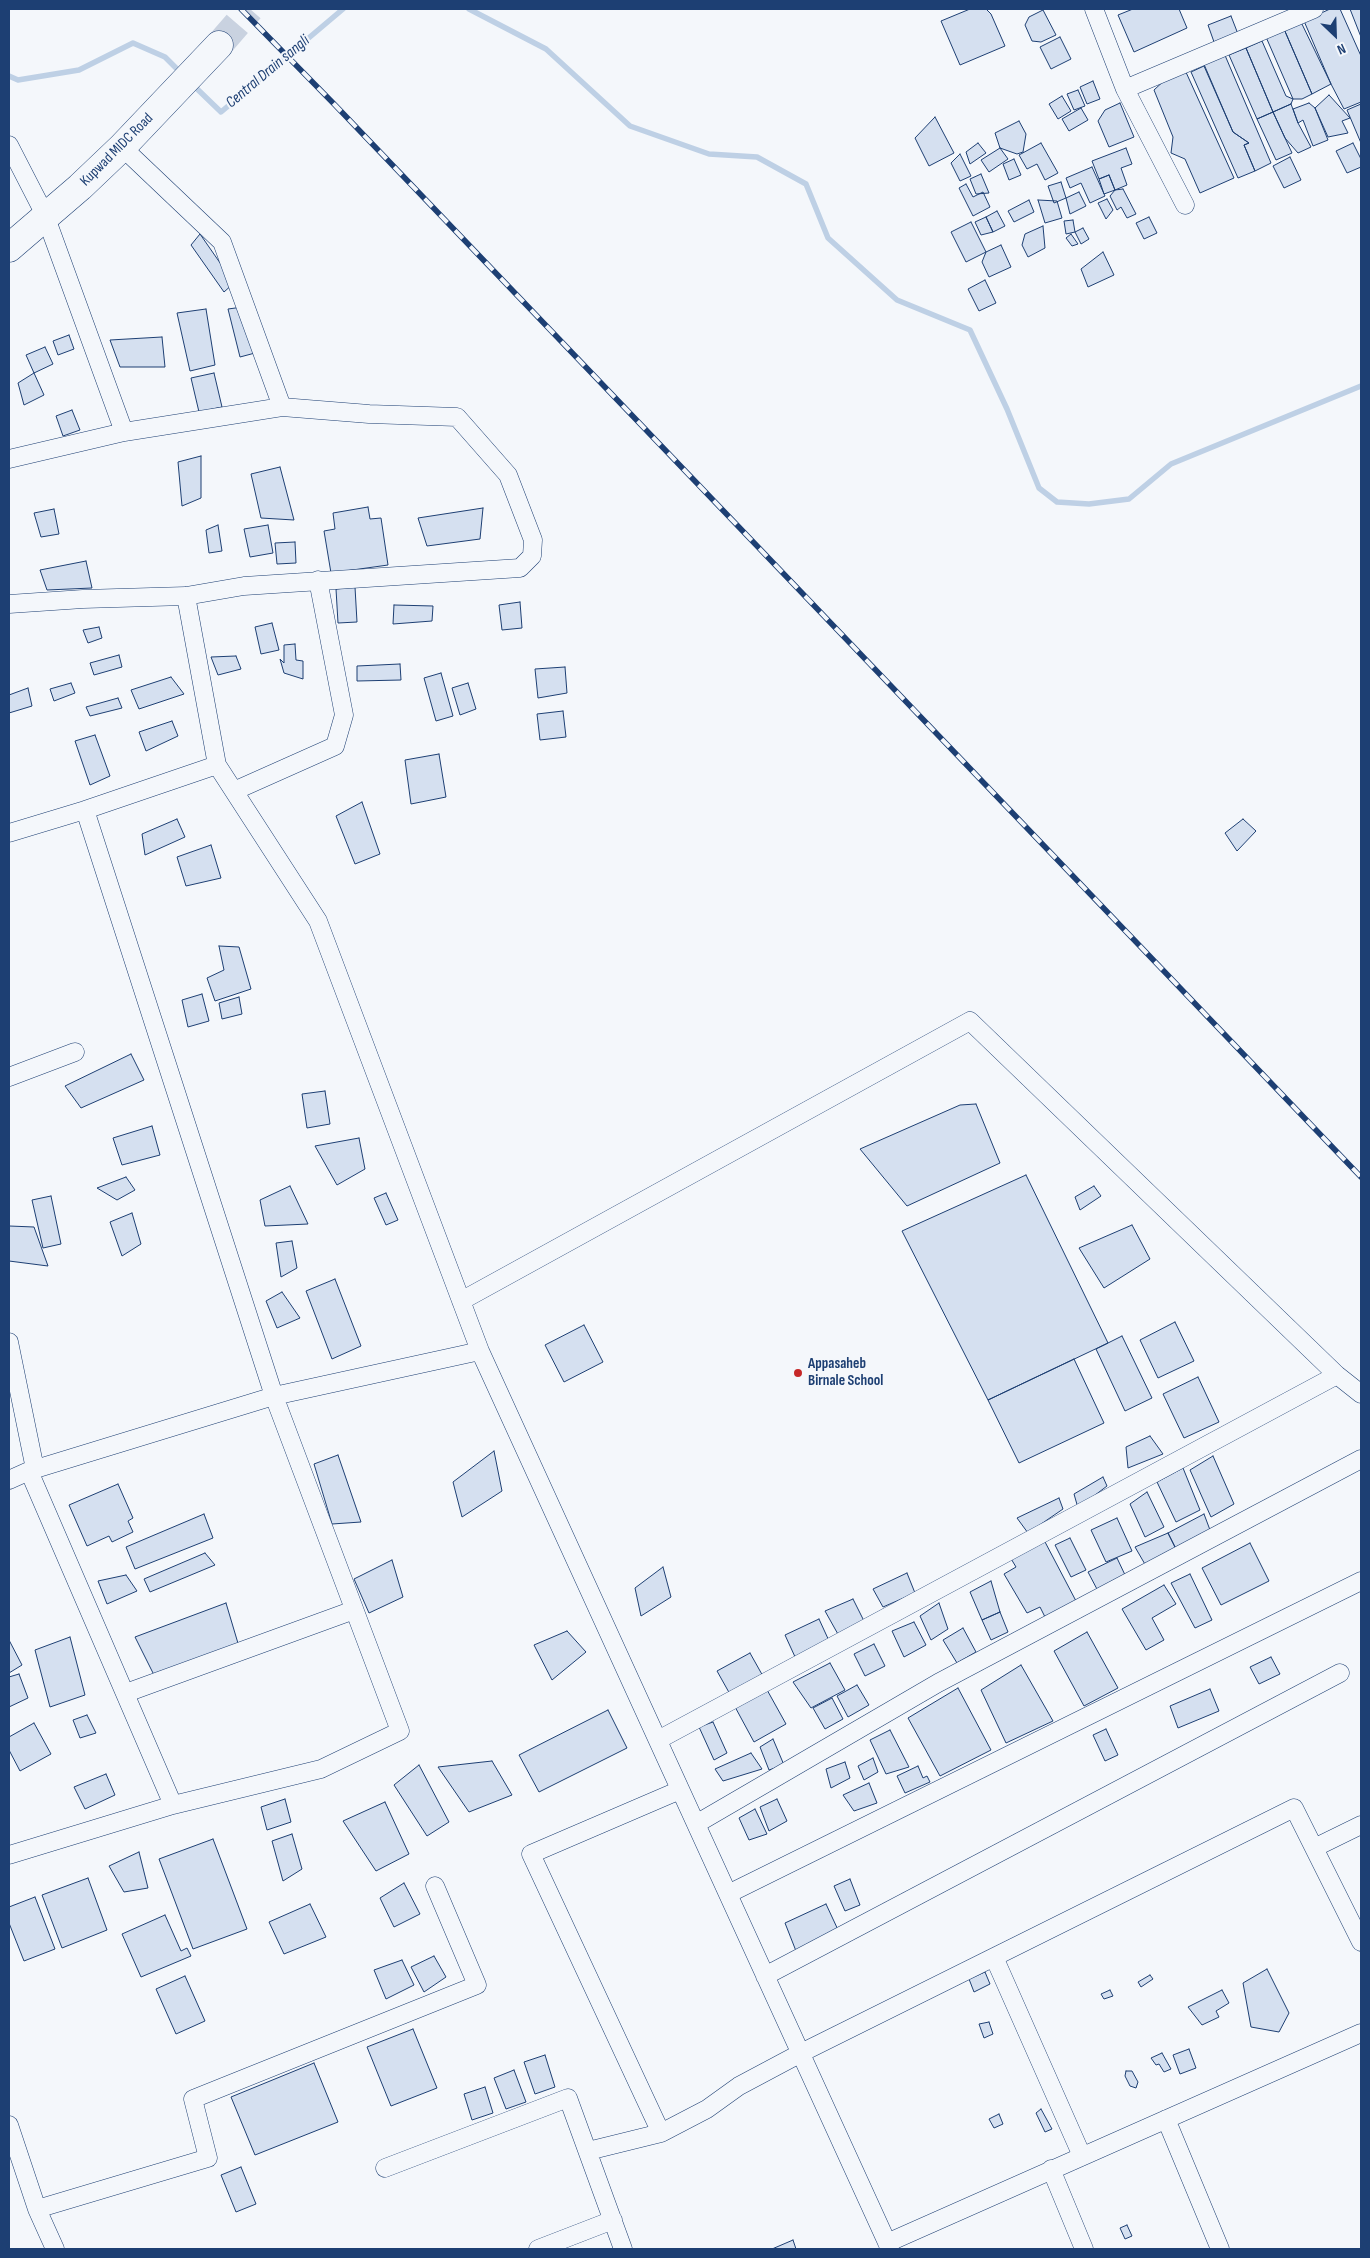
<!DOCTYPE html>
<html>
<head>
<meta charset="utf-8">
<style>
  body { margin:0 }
  #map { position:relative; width:1370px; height:2258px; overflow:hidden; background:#f4f7fb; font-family:"Sofia Sans Condensed",sans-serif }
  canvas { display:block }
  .frame { position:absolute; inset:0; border:10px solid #1d3f73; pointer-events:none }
  .north { position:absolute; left:1310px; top:10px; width:50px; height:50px; -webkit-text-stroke:4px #f4f7fb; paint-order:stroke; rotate:156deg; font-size:14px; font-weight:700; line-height:20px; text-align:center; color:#1d3f73 }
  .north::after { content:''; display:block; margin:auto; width:18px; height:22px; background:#1d3f73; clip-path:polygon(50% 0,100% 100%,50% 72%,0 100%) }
</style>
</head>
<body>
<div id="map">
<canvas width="1370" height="2258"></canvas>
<div class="frame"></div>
<div class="north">N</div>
</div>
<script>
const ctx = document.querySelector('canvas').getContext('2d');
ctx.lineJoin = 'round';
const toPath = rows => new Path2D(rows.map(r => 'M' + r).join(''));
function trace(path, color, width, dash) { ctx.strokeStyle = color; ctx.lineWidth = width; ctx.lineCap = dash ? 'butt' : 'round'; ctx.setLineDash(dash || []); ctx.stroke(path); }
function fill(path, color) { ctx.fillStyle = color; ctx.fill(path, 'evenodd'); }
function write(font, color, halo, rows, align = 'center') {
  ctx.font = font + ' "Sofia Sans Condensed",sans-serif'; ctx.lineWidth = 4; ctx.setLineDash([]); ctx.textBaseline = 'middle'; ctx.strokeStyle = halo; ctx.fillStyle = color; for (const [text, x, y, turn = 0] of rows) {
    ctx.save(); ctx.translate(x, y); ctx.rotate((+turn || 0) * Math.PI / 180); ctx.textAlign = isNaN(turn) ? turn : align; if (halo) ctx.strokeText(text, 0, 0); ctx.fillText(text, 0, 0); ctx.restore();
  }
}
const stream = toPath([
  [469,9,546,49,630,126,709,154,757,157,806,184,828,238,897,300,970,330,1007,409,1039,488,1057,502,1089,504,1129,499,1171,464,1361,386],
  [9,76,18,80,79,70,133,43,165,57,182,74],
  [192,84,221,112,343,9]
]);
const building = toPath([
  [970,9,986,9,991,14,1005,46,960,65,941,21,970,9],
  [1133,9,1179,9,1187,28,1134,52,1118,15,1133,9],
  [1330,9,1340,9,1361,56,1361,102,1344,109,1331,84,1304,21,1330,9],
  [1350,9,1361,9,1361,37,1350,9],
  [1043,10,1056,35,1041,42,1032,41,1025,25,1029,17,1043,10],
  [1231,16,1238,34,1214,42,1208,25,1231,16],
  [1300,20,1331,84,1312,94,1284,29,1300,20],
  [1284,29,1312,94,1302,99,1293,99,1266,37,1284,29],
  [1060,37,1071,59,1051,69,1040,47,1060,37],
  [1262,41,1286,96,1293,99,1291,104,1273,112,1246,48,1262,41],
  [1246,48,1273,112,1257,119,1229,55,1246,48],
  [1224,53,1271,163,1255,171,1244,145,1249,143,1233,132,1203,62,1224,53],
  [1204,66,1233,132,1249,143,1244,145,1255,171,1238,178,1191,72,1204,66],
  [1185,70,1234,178,1200,193,1185,159,1171,153,1173,137,1154,90,1167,78,1185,70],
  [1093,81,1100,99,1087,104,1080,87,1093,81],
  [1078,90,1085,106,1074,110,1067,94,1078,90],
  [1329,95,1350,118,1342,121,1348,133,1328,137,1315,108,1329,95],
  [1062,96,1071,111,1058,119,1049,104,1062,96],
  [1120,103,1134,137,1109,147,1098,121,1105,110,1120,103],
  [1309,103,1315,108,1328,140,1313,146,1303,120,1298,123,1293,109,1309,103],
  [1291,104,1298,123,1311,147,1298,153,1285,138,1273,112,1291,104],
  [1361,104,1361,143,1347,110,1361,104],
  [1081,108,1088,120,1069,131,1062,119,1081,108],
  [1273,112,1292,153,1276,160,1257,119,1273,112],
  [935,117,954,153,929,166,915,138,935,117],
  [1019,121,1026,134,1023,152,1017,154,1000,148,995,133,1019,121],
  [978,143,986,153,970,164,966,152,978,143],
  [1041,143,1058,173,1045,180,1037,164,1027,169,1019,155,1041,143],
  [1353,143,1361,159,1361,167,1347,173,1336,151,1353,143],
  [1000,148,1008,159,989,172,981,160,1000,148],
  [1126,148,1132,164,1121,168,1127,185,1115,190,1109,175,1099,179,1092,161,1126,148],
  [960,154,971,176,960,181,951,163,960,154],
  [1290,157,1301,180,1284,188,1273,166,1290,157],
  [1014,159,1021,175,1009,180,1003,164,1014,159],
  [1092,167,1105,196,1090,203,1081,183,1070,188,1066,178,1092,167],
  [981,174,989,193,976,194,970,179,981,174],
  [1109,175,1115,190,1104,194,1099,179,1109,175],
  [1061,182,1066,198,1054,203,1048,186,1061,182],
  [966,184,973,197,983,192,990,207,973,216,959,188,966,184],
  [1123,189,1136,214,1127,218,1121,207,1117,210,1110,196,1115,190,1123,189],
  [1079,192,1086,206,1070,214,1066,198,1079,192],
  [1107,199,1113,210,1106,219,1098,203,1107,199],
  [1029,200,1034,212,1014,222,1008,211,1029,200],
  [1038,200,1057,201,1062,218,1045,223,1038,200],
  [997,211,1005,226,993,232,986,217,997,211],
  [986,217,993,232,981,235,975,222,986,217],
  [1149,217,1157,233,1144,239,1136,223,1149,217],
  [1073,220,1075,232,1066,234,1064,221,1073,220],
  [971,222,986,252,966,262,951,232,971,222],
  [1043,226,1045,248,1028,257,1022,245,1025,234,1043,226],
  [1083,228,1089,239,1081,244,1075,232,1083,228],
  [200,234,234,283,224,292,191,245,200,234],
  [1071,234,1078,244,1072,246,1066,238,1071,234],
  [1001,245,1011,267,989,277,982,262,986,252,1001,245],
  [1103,252,1114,275,1088,287,1081,269,1103,252],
  [985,280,996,303,979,311,968,289,985,280],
  [243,307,255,353,240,357,228,309,243,307],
  [206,309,215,365,190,371,177,313,206,309],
  [69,335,74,349,58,355,53,341,69,335],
  [162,337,165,367,120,367,110,340,162,337],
  [45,347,53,364,34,373,26,355,45,347],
  [34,373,44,395,24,405,18,383,34,373],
  [214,373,222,407,199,412,191,378,214,373],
  [72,410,80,430,63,436,56,416,72,410],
  [201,456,201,498,182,506,178,462,201,456],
  [280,467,294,520,261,518,251,474,280,467],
  [368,507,370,519,381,518,388,565,331,573,324,531,335,529,333,513,368,507],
  [483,508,480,539,427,546,418,518,483,508],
  [54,509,59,534,41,537,34,513,54,509],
  [218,525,222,551,209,553,206,530,218,525],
  [268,525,273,553,250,557,244,529,268,525],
  [295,542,296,563,277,564,275,543,295,542],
  [86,561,92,588,47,590,40,570,86,561],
  [355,587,357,622,338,623,336,589,355,587],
  [520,602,522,628,502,630,499,605,520,602],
  [394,605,433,606,432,621,393,624,394,605],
  [272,623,279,650,261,654,255,627,272,623],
  [99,627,102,638,88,643,83,630,99,627],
  [295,644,296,660,303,661,303,679,284,673,280,659,284,663,284,645,295,644],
  [119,655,122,667,94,675,90,663,119,655],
  [236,656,241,669,218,675,211,657,236,656],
  [400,664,401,680,357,681,357,666,400,664],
  [565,667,567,693,538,698,535,669,565,667],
  [441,673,453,716,436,721,424,678,441,673],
  [171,677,184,694,139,709,131,690,171,677],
  [71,683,75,693,54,701,50,689,71,683],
  [468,683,476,709,460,715,452,688,468,683],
  [28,688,32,706,9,713,9,695,28,688],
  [118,698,122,708,90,716,86,707,118,698],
  [563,711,566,737,540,740,537,714,563,711],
  [172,721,178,736,146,751,139,732,172,721],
  [95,735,110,776,90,785,75,741,95,735],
  [439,754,446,797,411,804,405,760,439,754],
  [362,802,380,854,355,864,336,816,362,802],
  [177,819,185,837,145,855,142,834,177,819],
  [1243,819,1256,831,1237,851,1225,833,1243,819],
  [211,845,221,878,186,886,177,857,211,845],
  [219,946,239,947,251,989,215,1001,207,978,224,970,219,946],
  [202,994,209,1021,188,1027,182,1000,202,994],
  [239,997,242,1014,222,1019,219,1003,239,997],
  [131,1054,144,1080,81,1108,65,1086,131,1054],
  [325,1091,330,1124,307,1128,302,1094,325,1091],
  [976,1104,1000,1163,907,1206,860,1149,960,1105,976,1104],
  [152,1126,160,1155,122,1165,113,1138,152,1126],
  [359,1138,365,1169,337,1185,315,1146,359,1138],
  [1026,1175,1108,1343,988,1400,902,1231,1026,1175],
  [126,1177,135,1190,117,1200,97,1188,126,1177],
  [290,1186,308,1224,265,1226,260,1200,290,1186],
  [1094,1186,1101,1196,1080,1210,1075,1197,1094,1186],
  [386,1193,398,1220,386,1225,374,1198,386,1193],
  [51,1196,61,1244,43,1248,32,1200,51,1196],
  [132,1213,141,1244,122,1256,110,1222,132,1213],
  [1132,1225,1150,1259,1104,1288,1079,1248,1132,1225],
  [9,1226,34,1227,48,1266,9,1261,9,1226],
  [292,1241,297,1268,281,1277,276,1243,292,1241],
  [335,1279,361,1346,332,1359,306,1291,335,1279],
  [282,1292,300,1318,277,1328,266,1301,282,1292],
  [1175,1322,1194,1361,1158,1378,1140,1340,1175,1322],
  [584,1325,603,1362,564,1382,545,1345,584,1325],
  [1122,1336,1152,1398,1125,1411,1096,1349,1122,1336],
  [1074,1359,1104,1423,1019,1463,988,1400,1074,1359],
  [1198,1377,1219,1422,1184,1438,1163,1394,1198,1377],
  [1150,1436,1163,1454,1128,1468,1126,1447,1150,1436],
  [494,1451,502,1491,462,1517,453,1482,494,1451],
  [338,1455,361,1522,332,1524,314,1464,338,1455],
  [1213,1456,1234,1504,1211,1517,1190,1470,1213,1456],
  [1183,1468,1200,1510,1176,1522,1157,1482,1183,1468],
  [1103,1477,1107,1486,1078,1508,1074,1494,1103,1477],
  [118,1484,133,1518,128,1521,133,1532,112,1542,109,1536,87,1546,69,1505,118,1484],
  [1147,1492,1164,1527,1145,1537,1130,1504,1147,1492],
  [1059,1498,1063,1509,1028,1533,1017,1518,1059,1498],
  [204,1514,213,1538,135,1569,126,1547,204,1514],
  [1204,1514,1210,1530,1177,1551,1168,1533,1204,1514],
  [1117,1518,1132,1551,1106,1562,1091,1530,1117,1518],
  [1168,1533,1177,1551,1146,1566,1135,1547,1168,1533],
  [1070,1538,1086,1570,1071,1577,1055,1545,1070,1538],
  [1044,1540,1076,1601,1045,1617,1040,1607,1027,1613,1004,1574,1016,1567,1010,1557,1044,1540],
  [1250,1543,1269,1581,1221,1605,1202,1568,1250,1543],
  [205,1553,215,1565,150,1592,144,1579,205,1553],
  [1117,1558,1126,1577,1099,1593,1088,1572,1117,1558],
  [392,1560,403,1597,369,1613,354,1579,392,1560],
  [663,1567,671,1597,641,1616,635,1588,663,1567],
  [907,1573,915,1593,883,1607,873,1589,907,1573],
  [1190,1574,1212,1620,1195,1628,1171,1583,1190,1574],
  [126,1575,137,1591,107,1604,98,1581,126,1575],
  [991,1581,1000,1612,982,1620,970,1592,991,1581],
  [1164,1585,1176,1604,1152,1618,1164,1640,1146,1650,1122,1609,1164,1585],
  [853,1599,864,1621,839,1636,825,1611,853,1599],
  [226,1603,240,1650,157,1681,135,1637,226,1603],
  [939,1603,948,1629,931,1640,920,1616,939,1603],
  [1000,1612,1008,1632,991,1640,982,1620,1000,1612],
  [819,1619,830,1643,796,1659,785,1635,819,1619],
  [914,1622,926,1645,904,1657,892,1631,914,1622],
  [963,1628,976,1652,957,1663,943,1640,963,1628],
  [567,1631,586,1652,552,1680,534,1645,567,1631],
  [1087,1632,1118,1688,1084,1706,1054,1651,1087,1632],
  [70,1637,85,1695,50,1707,35,1650,70,1637],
  [9,1640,22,1665,9,1673,9,1640],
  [874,1644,885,1666,865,1676,854,1654,874,1644],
  [750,1653,764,1678,731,1696,717,1671,750,1653],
  [1271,1657,1280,1674,1259,1684,1250,1667,1271,1657],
  [830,1663,845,1690,811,1708,793,1682,830,1663],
  [1021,1665,1053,1721,1006,1743,981,1690,1021,1665],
  [19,1674,28,1698,9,1707,9,1677,19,1674],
  [857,1685,869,1705,848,1717,837,1696,857,1685],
  [766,1688,786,1724,754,1742,734,1705,766,1688],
  [958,1688,991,1750,940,1776,908,1718,958,1688],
  [1210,1689,1219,1711,1178,1728,1170,1706,1210,1689],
  [832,1698,843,1719,825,1729,813,1708,832,1698],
  [608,1710,627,1748,539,1792,519,1755,608,1710],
  [87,1715,96,1733,80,1738,73,1720,87,1715],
  [713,1722,727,1753,714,1760,699,1727,713,1722],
  [34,1723,51,1754,20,1771,9,1750,9,1737,34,1723],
  [1106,1729,1118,1755,1105,1761,1093,1735,1106,1729],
  [890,1730,909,1767,886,1774,870,1740,890,1730],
  [773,1739,784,1765,769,1770,760,1747,773,1739],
  [751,1753,762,1769,723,1781,715,1769,751,1753],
  [873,1758,878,1772,864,1780,858,1766,873,1758],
  [492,1761,512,1795,469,1812,438,1767,492,1761],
  [845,1762,850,1778,831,1788,826,1769,845,1762],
  [419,1765,449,1822,427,1836,394,1785,419,1765],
  [918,1766,923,1778,927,1776,930,1782,905,1793,897,1776,918,1766],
  [106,1774,115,1795,85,1809,74,1787,106,1774],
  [869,1783,877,1803,854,1811,843,1795,869,1783],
  [285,1799,291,1822,267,1830,261,1807,285,1799],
  [777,1799,787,1821,769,1831,760,1807,777,1799],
  [385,1802,409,1854,376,1871,343,1821,385,1802],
  [755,1809,767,1834,749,1840,739,1818,755,1809],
  [292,1834,302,1869,283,1881,272,1841,292,1834],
  [213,1839,247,1929,193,1949,159,1859,213,1839],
  [139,1852,148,1888,124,1892,109,1866,139,1852],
  [88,1878,107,1930,62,1948,42,1895,88,1878],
  [850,1879,860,1905,845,1911,834,1886,850,1879],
  [404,1883,420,1914,394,1927,380,1898,404,1883],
  [35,1897,55,1949,24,1961,9,1923,9,1907,35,1897],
  [310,1904,326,1937,284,1954,269,1922,310,1904],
  [826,1904,839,1932,796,1951,785,1923,826,1904],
  [165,1915,181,1951,187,1948,191,1956,141,1977,122,1934,165,1915],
  [434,1956,446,1977,424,1992,411,1967,434,1956],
  [402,1960,414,1985,386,1999,374,1970,402,1960],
  [1267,1969,1289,2013,1279,2032,1251,2027,1243,1983,1267,1969],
  [985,1972,990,1984,974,1992,969,1979,985,1972],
  [1150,1975,1153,1979,1141,1987,1138,1982,1150,1975],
  [185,1976,205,2021,176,2034,156,1989,185,1976],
  [1110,1990,1113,1996,1104,1999,1101,1994,1110,1990],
  [1222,1990,1229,2003,1216,2011,1219,2017,1202,2025,1188,2007,1222,1990],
  [989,2022,993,2034,984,2038,979,2024,989,2022],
  [413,2029,437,2088,391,2106,367,2047,413,2029],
  [1189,2049,1196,2068,1180,2074,1173,2055,1189,2049],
  [1162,2053,1171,2069,1164,2072,1159,2064,1156,2065,1151,2058,1162,2053],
  [545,2055,555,2087,535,2094,524,2062,545,2055],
  [314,2063,338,2122,255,2155,231,2097,314,2063],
  [514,2070,526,2102,506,2109,494,2078,514,2070],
  [1126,2071,1132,2071,1138,2082,1136,2088,1130,2086,1125,2076,1126,2071],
  [485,2087,493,2113,472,2120,464,2094,485,2087],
  [1041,2109,1052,2129,1045,2132,1036,2113,1041,2109],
  [999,2114,1003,2124,994,2128,989,2119,999,2114],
  [241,2167,256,2204,236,2212,221,2175,241,2167],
  [1127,2225,1132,2236,1125,2239,1120,2228,1127,2225],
  [793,2240,796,2249,772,2249,793,2240]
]);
const primaryTunnel = toPath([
  [219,45,250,9]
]);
const street = toPath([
  [1094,9,1125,89,1185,205],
  [1125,89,1314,9],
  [9,145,45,215,124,432],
  [9,459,124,432,282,407,222,242,122,147],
  [9,604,83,599,186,596,244,586,520,568,532,556,533,540,508,475,457,417,369,414,282,407],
  [234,791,335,746,344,715,318,580],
  [85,810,274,1396,400,1731,321,1769,173,1805],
  [9,833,85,810,217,765],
  [9,1077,75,1052],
  [461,1301,970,1021,1337,1375,1361,1394],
  [9,1342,35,1469],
  [480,1351,890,2249],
  [9,1480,29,1471,274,1396,480,1351,318,921,217,765,186,596],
  [126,1693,354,1610],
  [658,1740,1337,1375],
  [696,1824,938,1683,1361,1459],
  [1314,1848,1361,1825],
  [9,1855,173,1805,29,1471],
  [728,1894,1361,1581],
  [994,1957,1082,2156],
  [765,1976,1340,1673],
  [1166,2119,1220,2249],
  [9,2125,37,2209,55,2249],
  [661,2133,707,2109,739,2086,801,2053,1294,1808,1361,1942],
  [588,2151,661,2133,531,1854,680,1790],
  [385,2168,568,2098,623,2249],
  [1051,2169,1084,2249],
  [37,2209,208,2158,193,2099,477,1985,435,1886],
  [887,2243,1361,2033],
  [538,2249,613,2220]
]);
const primary = toPath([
  [9,248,80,187,122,147,219,45]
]);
const rail = toPath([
  [241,9,335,105,1361,1177]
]);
const markers = [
  [798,1373,5,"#c62828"]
];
const streetNames = [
  ["Kupwad MIDC Road",117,150,-45]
];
const poiNames = [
  ["Appasaheb",808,1364],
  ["Birnale School",808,1381]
];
const waterNames = [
  ["Central Drain sangli",268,72,-40]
];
trace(stream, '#bed0e5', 5.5);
fill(building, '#d5e0f0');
trace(building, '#1d3f73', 1);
trace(primaryTunnel, '#c9d2e0', 28, [28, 14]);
trace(street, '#1d3f73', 19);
trace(primary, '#1d3f73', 29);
trace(street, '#f4f7fb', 18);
trace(primary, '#f4f7fb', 28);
trace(rail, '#1d3f73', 5.5);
trace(rail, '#f4f7fb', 4, [11]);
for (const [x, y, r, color] of markers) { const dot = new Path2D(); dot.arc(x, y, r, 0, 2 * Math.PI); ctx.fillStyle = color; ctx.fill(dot); trace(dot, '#f4f7fb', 2); }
write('15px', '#1d3f73', '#f4f7fb', streetNames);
write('bold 15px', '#1d3f73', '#f4f7fb', poiNames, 'left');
write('italic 16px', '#1d3f73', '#f4f7fb', waterNames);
</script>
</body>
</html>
